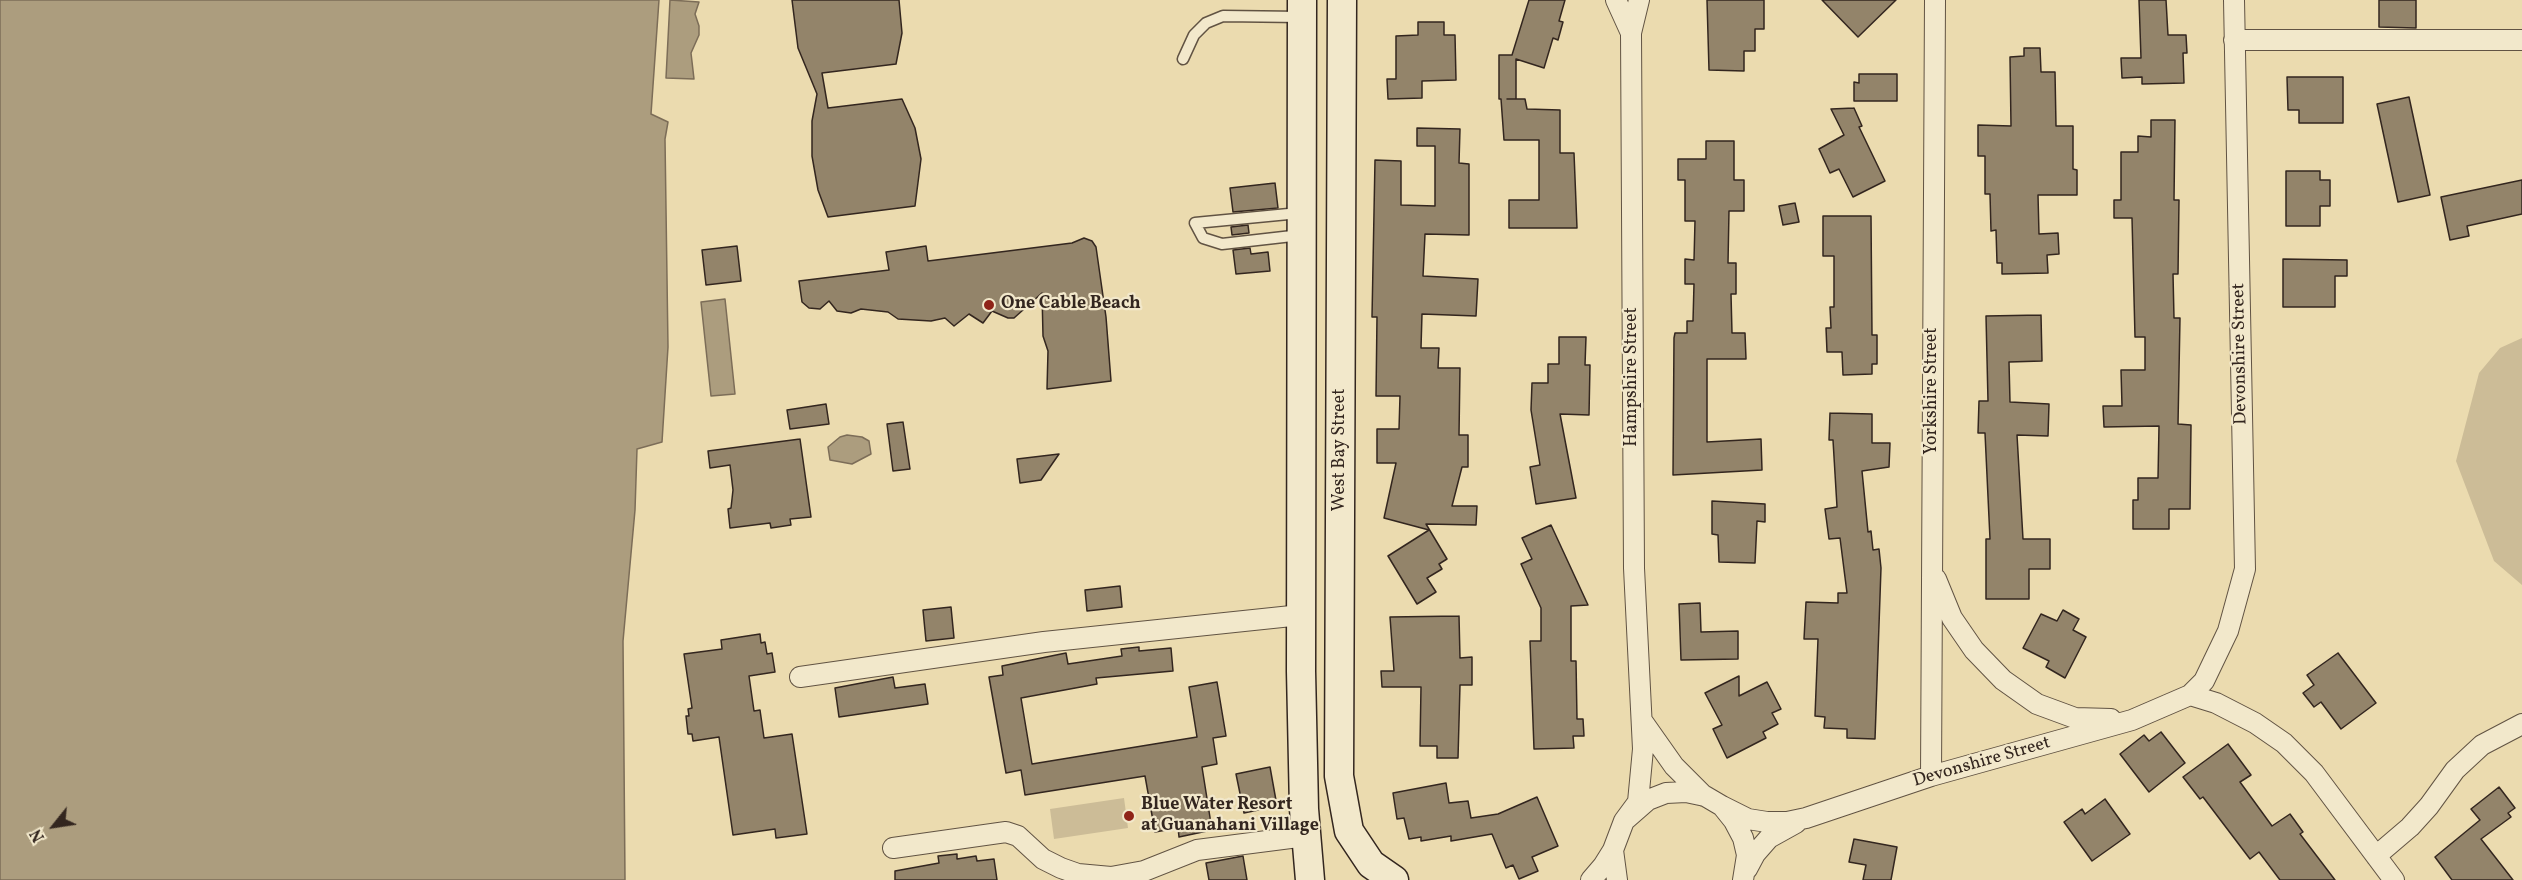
<!DOCTYPE html>
<html>
<head>
<meta charset="utf-8">
<style>
  body { margin:0 }
  #map { position:relative; width:2522px; height:880px; overflow:hidden; background:#ebdbaf; font-family:Vollkorn,serif }
  canvas { display:block }
  .north { position:absolute; left:24px; top:796px; width:60px; height:60px; -webkit-text-stroke:4px #f2e8cb; paint-order:stroke; rotate:240deg; font-size:16px; font-weight:700; line-height:24px; text-align:center; color:#33261f }
  .north::after { content:''; display:block; margin:auto; width:21px; height:27px; background:#33261f; clip-path:polygon(50% 0,100% 100%,50% 72%,0 100%) }
</style>
</head>
<body>
<div id="map">
<canvas width="2522" height="880"></canvas>
<div class="north">N</div>
</div>
<script>
const ctx = document.querySelector('canvas').getContext('2d');
ctx.lineJoin = 'round';
function fill(path, color) { ctx.fillStyle = color; ctx.fill(path, 'evenodd'); }
const toPath = rows => new Path2D(rows.map(r => 'M' + r).join(''));
function trace(path, color, width, dash) { ctx.strokeStyle = color; ctx.lineWidth = width; ctx.lineCap = dash ? 'butt' : 'round'; ctx.setLineDash(dash || []); ctx.stroke(path); }
function write(font, color, halo, rows, align = 'center') {
  ctx.font = font + ' Vollkorn,serif'; ctx.lineWidth = 4.5; ctx.setLineDash([]); ctx.textBaseline = 'middle'; ctx.strokeStyle = halo; ctx.fillStyle = color; for (const [text, x, y, turn = 0] of rows) {
    ctx.save(); ctx.translate(x, y); ctx.rotate((+turn || 0) * Math.PI / 180); ctx.textAlign = isNaN(turn) ? turn : align; if (halo) ctx.strokeText(text, 0, 0); ctx.fillText(text, 0, 0); ctx.restore();
  }
}
const green = toPath([
  [2522,338,2522,585,2494,561,2456,461,2479,373,2500,348],
  [1124,798,1128,828,1054,839,1050,809]
]);
const water = toPath([
  [0,0,659,0,651,114,668,122,665,139,668,347,662,442,637,449,635,510,623,641,625,880,0,880,0,0],
  [670,0,699,2,695,14,699,26,699,35,691,53,694,79,666,78,670,0],
  [725,299,735,394,711,396,701,302,725,299],
  [847,435,862,437,869,441,871,454,852,464,830,460,828,447,840,437,847,435]
]);
const building = toPath([
  [792,0,899,0,902,33,896,64,822,73,828,108,902,99,915,128,921,159,915,206,828,217,818,190,812,156,812,121,817,94,798,48,792,0],
  [1529,0,1565,0,1559,21,1563,22,1558,40,1553,38,1544,68,1516,59,1516,99,1507,99,1525,99,1527,109,1560,110,1560,153,1574,153,1577,228,1509,228,1509,200,1539,200,1539,140,1504,140,1501,99,1499,99,1499,55,1512,55,1529,0],
  [1707,0,1764,0,1764,29,1755,29,1755,51,1744,51,1744,71,1709,70,1707,0],
  [1822,0,1896,0,1858,37,1822,0],
  [2139,0,2166,0,2168,35,2186,35,2187,53,2183,53,2184,83,2142,84,2142,77,2122,78,2121,58,2141,58,2139,0],
  [2379,0,2416,0,2416,28,2379,27,2379,0],
  [1418,22,1444,22,1444,35,1455,35,1456,80,1422,81,1422,98,1388,99,1387,79,1396,79,1396,36,1418,35,1418,22],
  [2024,48,2040,48,2041,72,2055,72,2056,126,2073,126,2073,169,2077,170,2077,195,2038,195,2039,234,2058,233,2059,254,2047,255,2048,273,2002,274,2002,263,1997,263,1996,230,1991,231,1990,194,1985,194,1985,156,1978,156,1978,125,2011,126,2010,57,2024,56,2024,48],
  [1859,74,1897,74,1897,101,1854,101,1854,82,1859,83,1859,74],
  [2287,77,2343,77,2343,123,2299,123,2299,110,2288,110,2287,77],
  [2409,97,2430,195,2398,202,2377,104,2409,97],
  [1854,108,1862,126,1859,127,1885,181,1853,197,1839,169,1830,173,1819,149,1844,135,1831,109,1854,108],
  [2151,120,2175,120,2174,200,2179,200,2178,274,2173,274,2174,318,2180,318,2178,424,2191,425,2190,509,2169,509,2169,529,2133,529,2133,500,2138,500,2138,478,2158,478,2159,426,2104,427,2103,406,2122,406,2121,370,2145,370,2145,337,2135,337,2132,218,2114,218,2114,200,2121,200,2121,152,2138,152,2138,136,2151,137,2151,120],
  [1417,128,1460,129,1459,163,1469,164,1469,235,1425,234,1423,276,1478,279,1476,316,1422,314,1421,348,1439,348,1438,368,1460,368,1459,435,1468,435,1468,467,1462,467,1452,506,1477,506,1476,525,1426,524,1447,559,1439,564,1442,569,1427,578,1436,592,1417,604,1388,556,1429,530,1384,518,1396,463,1377,463,1377,429,1399,429,1400,396,1376,396,1377,317,1372,317,1375,160,1401,161,1401,205,1435,206,1435,146,1417,146,1417,128],
  [1706,141,1734,141,1734,180,1744,180,1744,211,1729,211,1728,263,1736,263,1736,294,1731,294,1732,333,1745,333,1746,359,1707,359,1707,442,1761,439,1762,470,1673,475,1674,338,1675,333,1687,333,1687,321,1693,321,1694,284,1685,284,1685,259,1694,260,1695,221,1685,221,1685,180,1678,180,1678,159,1706,159,1706,141],
  [2286,171,2320,171,2320,180,2330,180,2330,206,2320,206,2320,226,2286,226,2286,171],
  [2522,180,2522,214,2467,226,2469,236,2450,240,2441,197,2522,180],
  [1275,183,1278,208,1233,212,1230,188,1275,183],
  [1795,203,1799,222,1783,225,1779,206,1795,203],
  [1823,216,1871,216,1872,335,1877,335,1877,364,1872,364,1872,374,1843,375,1842,352,1827,352,1826,328,1831,328,1830,307,1834,307,1834,256,1823,256,1823,216],
  [1248,225,1249,233,1232,235,1231,227,1248,225],
  [1084,238,1092,241,1096,247,1106,317,1111,381,1047,389,1048,351,1043,336,1042,293,1014,318,1008,318,992,311,983,323,969,314,954,326,945,318,931,321,898,319,888,312,861,309,851,313,837,311,829,301,820,309,809,308,802,302,799,281,889,270,886,252,926,246,928,261,1072,243,1084,238],
  [737,246,741,281,706,285,702,250,737,246],
  [1250,248,1251,254,1268,252,1270,271,1236,274,1233,250,1250,248],
  [2283,259,2347,260,2347,276,2335,276,2335,307,2283,307,2283,259],
  [2041,315,2042,361,2009,362,2010,402,2049,404,2048,436,2017,435,2023,539,2050,539,2050,569,2029,569,2029,599,1986,599,1986,539,1990,539,1985,433,1978,433,1979,401,1988,401,1986,316,2041,315],
  [1559,337,1586,337,1585,365,1590,365,1589,415,1560,414,1576,498,1536,504,1530,467,1540,465,1531,410,1532,383,1548,383,1548,364,1559,364,1559,337],
  [826,404,829,424,790,429,787,410,826,404],
  [1830,413,1872,414,1872,443,1890,443,1889,467,1862,471,1868,532,1871,531,1873,550,1879,549,1881,568,1875,739,1847,738,1847,729,1824,728,1825,717,1815,716,1818,639,1804,639,1806,602,1838,603,1838,593,1847,593,1840,538,1829,539,1825,509,1837,507,1833,440,1829,440,1830,413],
  [903,422,910,469,893,471,887,424,903,422],
  [800,439,811,517,790,519,791,525,771,528,770,523,730,528,728,509,731,508,733,490,730,465,710,468,708,451,800,439],
  [1059,454,1041,480,1020,483,1017,459,1059,454],
  [1712,501,1765,504,1765,522,1757,521,1755,563,1719,562,1718,535,1712,534,1712,501],
  [1551,525,1588,605,1571,606,1571,661,1576,661,1577,719,1583,719,1584,736,1573,736,1574,748,1534,749,1530,641,1541,641,1541,608,1521,564,1532,559,1522,538,1551,525],
  [1120,586,1122,607,1087,611,1085,590,1120,586],
  [1700,603,1701,632,1738,631,1738,659,1681,660,1679,604,1700,603],
  [951,607,954,638,926,641,923,610,951,607],
  [2063,610,2079,619,2073,630,2086,637,2065,678,2046,667,2049,661,2023,648,2041,614,2057,621,2063,610],
  [1459,616,1460,658,1472,657,1472,685,1460,685,1458,758,1437,758,1437,746,1420,746,1421,687,1382,687,1381,671,1394,671,1390,617,1459,616],
  [760,634,761,643,765,642,767,654,772,653,775,672,749,676,754,711,760,710,764,738,792,734,807,834,776,838,775,829,733,835,719,737,693,741,692,734,688,734,686,716,689,716,688,709,692,708,684,654,722,649,721,640,760,634],
  [1139,647,1139,651,1171,648,1173,671,1096,678,1097,684,1021,698,1032,764,1197,737,1189,687,1217,682,1226,736,1213,738,1217,764,1202,767,1212,830,1179,837,1178,828,1155,832,1145,776,1025,795,1021,770,1006,773,989,677,1003,675,1002,666,1066,653,1068,664,1122,656,1121,649,1139,647],
  [2338,653,2376,703,2341,729,2321,702,2314,707,2303,693,2314,685,2307,675,2338,653],
  [1739,676,1739,696,1767,682,1781,709,1772,713,1778,724,1763,732,1766,738,1727,758,1713,729,1722,725,1705,693,1739,676],
  [893,677,895,688,925,684,928,704,839,717,835,688,893,677],
  [2161,732,2185,763,2149,792,2120,754,2144,735,2149,741,2161,732],
  [2228,744,2251,775,2240,782,2272,826,2290,814,2303,832,2300,834,2335,880,2280,880,2259,852,2250,859,2203,797,2200,799,2183,777,2228,744],
  [1270,767,1277,806,1244,813,1236,774,1270,767],
  [1446,783,1449,803,1468,801,1471,818,1498,814,1537,797,1558,846,1532,857,1538,871,1519,879,1513,865,1506,868,1492,834,1451,841,1451,836,1421,841,1421,837,1409,839,1404,818,1397,819,1393,793,1446,783],
  [2499,787,2515,808,2508,813,2511,817,2481,839,2513,880,2452,880,2435,857,2480,820,2471,809,2499,787],
  [2105,799,2130,834,2092,861,2064,822,2082,809,2085,814,2105,799],
  [1854,839,1897,847,1891,880,1863,880,1866,865,1849,862,1854,839],
  [957,854,957,859,976,856,977,861,994,859,997,880,895,880,895,871,939,863,938,856,957,854],
  [1243,856,1247,880,1209,880,1206,863,1243,856]
]);
const lane = toPath([
  [1183,59,1194,35,1206,23,1223,16,1301,17],
  [1299,213,1195,223,1203,238,1222,244,1301,235]
]);
const street = toPath([
  [1616,0,1631,33],
  [2234,40,2522,40],
  [1936,579,1952,618,1974,650,2003,680,2037,704,2075,718,2111,719],
  [800,677,1044,642,1301,615],
  [2190,695,2216,703,2255,723,2284,743,2314,773,2394,880],
  [1643,722,1674,766,1704,796],
  [1931,776,1935,0],
  [1722,806,1748,819,1767,822,1787,822,1806,818,1931,776,2132,720,2190,695,2204,681,2228,631,2245,569,2234,0],
  [1624,821,1638,802,1643,749,1634,568,1631,33,1639,0],
  [893,848,1006,832,1018,836,1043,859,1061,868,1078,874,1111,877,1144,871,1197,850,1306,836],
  [2376,856,2410,827,2429,806,2455,770,2482,745,2522,724],
  [1747,869,1755,854,1769,838,1796,823],
  [1591,880,1603,866,1613,850],
  [1617,880,1613,850,1624,821,1648,800,1666,793,1686,792,1705,796,1722,806,1734,821,1743,838,1747,855,1743,880]
]);
const secondary = toPath([
  [1302,0,1301,671,1304,809,1310,880],
  [1342,0,1339,776,1349,831,1371,864,1394,880]
]);
const markers = [
  [989,305,6,"#8f2418"],
  [1129,816,6,"#8f2418"]
];
const poiNames = [
  ["One Cable Beach",1001,305],
  ["Blue Water Resort",1141,806],
  ["at Guanahani Village",1141,827]
];
const streetNames = [
  ["Devonshire Street",2241,354,-91],
  ["Hampshire Street",1633,377,-90],
  ["Yorkshire Street",1933,391,-90],
  ["West Bay Street",1341,450,-90],
  ["Devonshire Street",1982,763,-16]
];
fill(green, '#ccbc97');
fill(water, '#ac9d7e');
trace(water, '#7c6d58', 1.5);
fill(building, '#93846a');
trace(building, '#33261f', 1.5);
trace(lane, '#615343', 13);
trace(street, '#615343', 22);
trace(secondary, '#33261f', 31);
trace(lane, '#f2e8cb', 10);
trace(street, '#f2e8cb', 20);
trace(secondary, '#f2e8cb', 28);
for (const [x, y, r, color] of markers) { const dot = new Path2D(); dot.arc(x, y, r, 0, 2 * Math.PI); ctx.fillStyle = color; ctx.fill(dot); trace(dot, '#f2e8cb', 2); }
write('bold 18px', '#33261f', '#f2e8cb', poiNames, 'left');
write('18px', '#33261f', '#f2e8cb', streetNames);
</script>
</body>
</html>
